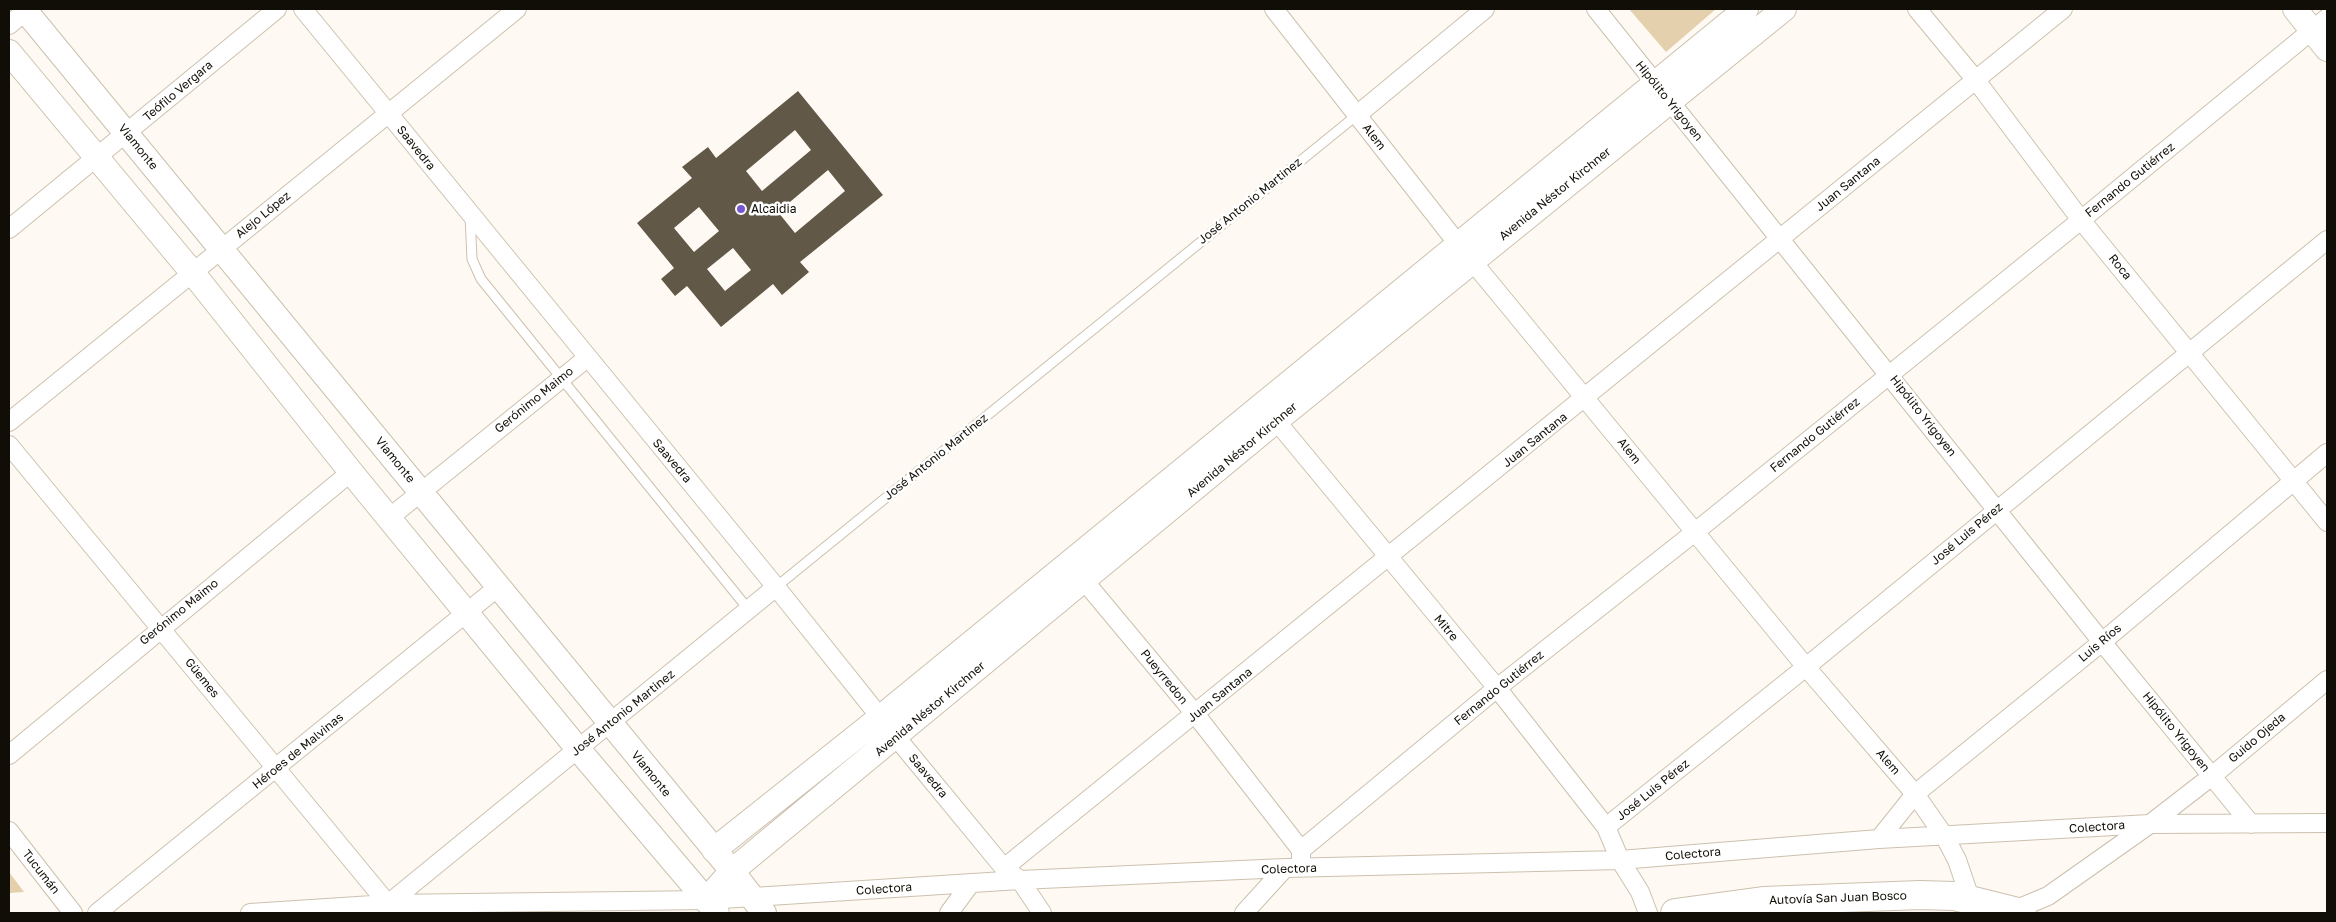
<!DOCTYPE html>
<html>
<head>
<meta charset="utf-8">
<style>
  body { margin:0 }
  #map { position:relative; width:2336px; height:922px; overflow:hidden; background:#fef9f2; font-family:"Golos Text",sans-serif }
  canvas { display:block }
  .frame { position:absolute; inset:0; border:10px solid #110e07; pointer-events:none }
</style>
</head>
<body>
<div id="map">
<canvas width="2336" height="922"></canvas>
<div class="frame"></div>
</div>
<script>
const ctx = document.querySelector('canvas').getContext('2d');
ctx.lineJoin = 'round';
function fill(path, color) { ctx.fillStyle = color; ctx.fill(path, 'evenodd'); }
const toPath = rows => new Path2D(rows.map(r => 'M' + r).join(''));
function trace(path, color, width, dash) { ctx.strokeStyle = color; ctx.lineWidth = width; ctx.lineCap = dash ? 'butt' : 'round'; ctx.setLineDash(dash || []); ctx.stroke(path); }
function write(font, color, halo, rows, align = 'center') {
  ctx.font = font + ' "Golos Text",sans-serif'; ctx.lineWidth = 5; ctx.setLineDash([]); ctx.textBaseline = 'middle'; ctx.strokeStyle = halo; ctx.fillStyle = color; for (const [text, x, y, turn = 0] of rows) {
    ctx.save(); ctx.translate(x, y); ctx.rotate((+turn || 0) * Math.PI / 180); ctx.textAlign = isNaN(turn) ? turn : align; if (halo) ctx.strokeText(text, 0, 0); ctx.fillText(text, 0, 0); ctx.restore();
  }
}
const green = toPath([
  [1629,9,1716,9,1666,52],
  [9,872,24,892,9,893]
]);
const building = toPath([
  [798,91,883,195,800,262,809,272,782,295,773,284,721,327,687,286,675,296,661,279,674,268,637,223,692,178,682,167,708,147,716,158],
  [795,130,811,150,762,191,746,171],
  [828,170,845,191,795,233,778,212],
  [699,207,719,231,694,252,674,228],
  [733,248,751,270,725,291,707,269]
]);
const lane = toPath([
  [470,216,472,259,481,279,749,610],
  [776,587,1357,115]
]);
const street = toPath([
  [303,9,776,587,896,737,1004,868,1020,880,1042,913],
  [1274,9,1458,244,1806,667,1915,794,1945,837,1957,860,1971,901],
  [1596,9,2102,642,2251,824],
  [1917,9,1975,79,2081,220,2327,522],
  [9,25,28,9],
  [1357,115,1485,9],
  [9,229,277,9],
  [1268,411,1497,688,1606,827,1620,860,1640,892,1648,913],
  [9,422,517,9],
  [9,445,388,904,391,913],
  [389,518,587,358],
  [1076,571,1196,715,1301,850,1301,861],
  [9,755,351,472],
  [1606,827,1806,667,2327,240],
  [9,831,73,913],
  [1879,839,1915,794,2102,642,2327,453],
  [1301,850,1497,688,1695,532,2081,220,2327,18],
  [1004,868,2063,9],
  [388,904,776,587],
  [2012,911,2048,896,2150,824,2212,776,2327,680],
  [97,913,498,587],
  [250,913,388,904,706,900,1020,880,1285,868,1620,860,1879,839,2150,824,2327,823],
  [949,913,971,883],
  [1244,913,1285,868]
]);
const secondary = toPath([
  [24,9,732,871,764,913],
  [2295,9,2327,49],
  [9,52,192,272,351,472,578,749,717,913],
  [714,850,881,717,1746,9],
  [706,900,732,871,1277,420,1784,9]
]);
const primary = toPath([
  [1675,913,1763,901,1920,895,1954,896,2022,913]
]);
const markers = [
  [741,209,5,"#7757d1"]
];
const streetNames = [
  ["Teófilo Vergara",178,91,-40],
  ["Hipólito Yrigoyen",1669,101,51],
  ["Alem",1374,137,52],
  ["Viamonte",138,147,51],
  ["Saavedra",416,148,51],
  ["Fernando Gutiérrez",2130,180,-39],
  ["Juan Santana",1848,184,-39],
  ["Avenida Néstor Kirchner",1555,194,-39],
  ["José Antonio Martinez",1250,201,-39],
  ["Alejo López",263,215,-39],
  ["Roca",2120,267,51],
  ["Gerónimo Maimo",534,400,-39],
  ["Hipólito Yrigoyen",1923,416,52],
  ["Fernando Gutiérrez",1815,435,-39],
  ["Juan Santana",1535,440,-39],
  ["Avenida Néstor Kirchner",1242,450,-40],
  ["Alem",1629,451,51],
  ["José Antonio Martinez",936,457,-39],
  ["Viamonte",395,460,51],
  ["Saavedra",672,461,50],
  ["José Luis Pérez",1967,534,-40],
  ["Gerónimo Maimo",179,612,-39],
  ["Mitre",1446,628,50],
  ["Luis Ríos",2100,643,-40],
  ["Pueyrredon",1164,677,51],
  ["Güemes",202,678,51],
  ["Fernando Gutiérrez",1499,688,-39],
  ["Juan Santana",1220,695,-39],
  ["Avenida Néstor Kirchner",930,709,-40],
  ["José Antonio Martinez",623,713,-39],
  ["Hipólito Yrigoyen",2176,732,51],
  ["Guido Ojeda",2257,738,-40],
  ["Héroes de Malvinas",298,751,-39],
  ["Alem",1888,762,49],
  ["Viamonte",651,774,51],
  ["Saavedra",928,776,50],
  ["José Luis Pérez",1653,790,-39],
  ["Colectora",2097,827,-4],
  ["Colectora",1693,854,-5],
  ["Colectora",1289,869,-2],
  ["Tucumán",41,872,52],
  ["Colectora",884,889,-4],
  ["Autovía San Juan Bosco",1838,898,-2]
];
const poiNames = [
  ["Alcaidia",751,209]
];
fill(green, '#e4d0ad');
fill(building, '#625848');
trace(lane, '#ccc1af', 11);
trace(street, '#ccc1af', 20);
trace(secondary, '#ccc1af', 26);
trace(primary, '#ccc1af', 30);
trace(lane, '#fff', 9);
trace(street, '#fff', 18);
trace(secondary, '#fff', 24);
trace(primary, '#fff', 28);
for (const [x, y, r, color] of markers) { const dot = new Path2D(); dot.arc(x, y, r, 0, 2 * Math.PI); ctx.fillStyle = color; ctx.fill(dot); trace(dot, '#fff', 2); }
write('12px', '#110e07', '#fff', streetNames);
write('12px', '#110e07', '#fff', poiNames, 'left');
</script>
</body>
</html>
